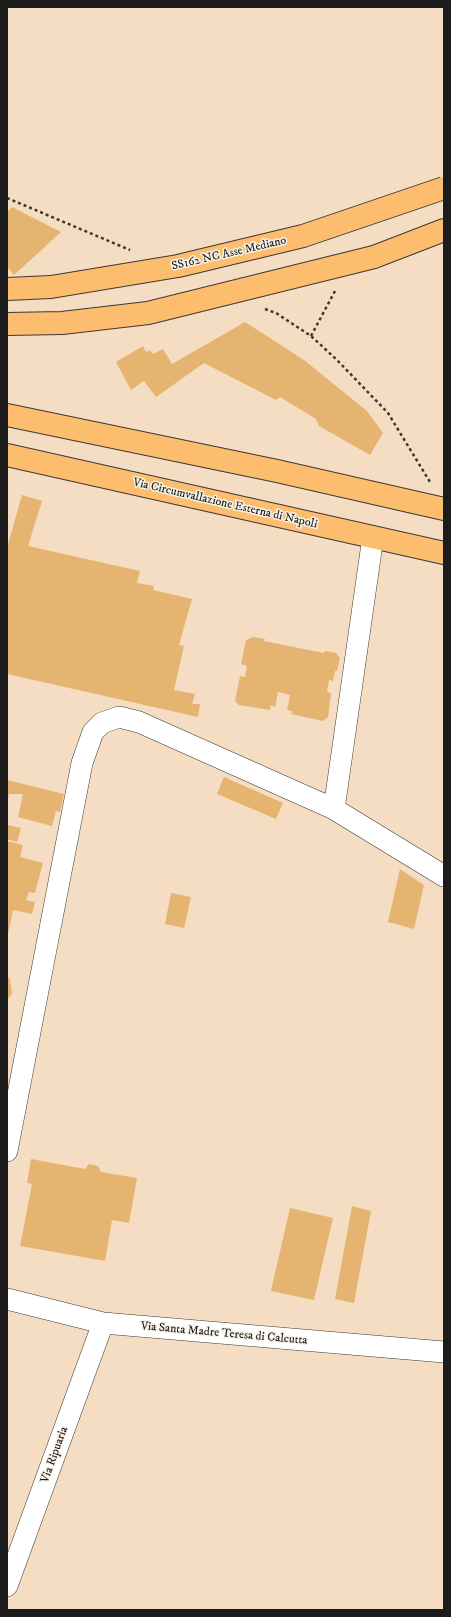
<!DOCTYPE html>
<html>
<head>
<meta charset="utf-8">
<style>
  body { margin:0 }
  #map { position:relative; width:451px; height:1617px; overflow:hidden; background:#f4ddc2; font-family:"IM FELL DW Pica",serif }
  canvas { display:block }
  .frame { position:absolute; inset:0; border:8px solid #1c1c1c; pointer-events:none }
</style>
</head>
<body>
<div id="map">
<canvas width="451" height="1617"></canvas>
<div class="frame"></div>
</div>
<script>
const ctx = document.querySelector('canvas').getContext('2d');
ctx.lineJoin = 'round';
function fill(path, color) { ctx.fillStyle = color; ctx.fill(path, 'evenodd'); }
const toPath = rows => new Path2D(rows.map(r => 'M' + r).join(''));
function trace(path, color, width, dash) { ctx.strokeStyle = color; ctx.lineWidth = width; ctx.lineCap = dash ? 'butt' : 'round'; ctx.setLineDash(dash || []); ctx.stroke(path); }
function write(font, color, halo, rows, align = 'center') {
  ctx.font = font + ' "IM FELL DW Pica",serif'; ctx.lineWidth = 3; ctx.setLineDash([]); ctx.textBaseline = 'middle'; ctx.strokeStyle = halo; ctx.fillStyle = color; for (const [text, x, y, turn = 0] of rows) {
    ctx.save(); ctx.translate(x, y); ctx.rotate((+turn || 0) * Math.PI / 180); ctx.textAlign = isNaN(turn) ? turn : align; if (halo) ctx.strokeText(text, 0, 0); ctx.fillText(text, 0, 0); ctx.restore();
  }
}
const building = toPath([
  [12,207,61,232,14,275,7,267,7,212],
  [245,322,304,360,367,411,383,433,370,455,319,426,316,419,280,397,276,400,204,363,156,397,144,381,131,390,116,362,143,346,146,352,150,350,153,354,163,349,172,364],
  [22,495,42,501,28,546,140,571,137,583,154,586,153,590,192,599,179,645,184,646,174,690,195,694,192,704,200,704,198,717,7,674,7,548],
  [253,637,265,639,264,641,324,653,325,651,336,653,340,658,337,671,335,671,333,681,329,680,327,692,331,693,328,717,323,721,291,714,292,711,287,710,290,695,278,692,275,707,271,705,270,710,239,705,235,701,240,676,245,677,247,666,241,664,246,640],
  [224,777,283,803,276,819,217,794],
  [7,780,64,794,60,812,56,811,52,826,18,817,23,794,9,794,7,802],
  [8,825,21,828,17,842,7,839],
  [7,841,23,845,20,857,43,863,35,893,29,892,26,900,35,902,32,914,13,910,8,935],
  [400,869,424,885,414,929,388,922],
  [171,893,191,897,184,928,165,924],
  [7,976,10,979,12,994,7,1000],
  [31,1159,85,1169,89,1164,98,1166,101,1172,137,1178,129,1223,112,1220,105,1261,20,1246,32,1184,27,1183],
  [352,1206,371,1211,354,1303,335,1299],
  [290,1208,333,1218,314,1300,271,1291]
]);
const path = toPath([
  [7,198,130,250],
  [265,309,276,313,311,336,337,360,388,413,430,482],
  [311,336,335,291]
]);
const street = toPath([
  [373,537,334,809,444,876],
  [7,1151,82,763,93,732,102,723,119,717,139,722,334,809],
  [7,1299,103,1323,444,1352],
  [7,1586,103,1323]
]);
const primary = toPath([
  [7,415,277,471,444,509],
  [7,455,444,553]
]);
const highway = toPath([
  [374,257,444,230]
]);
const highwayBridge = toPath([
  [7,289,51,287,178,266,303,236,444,188],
  [7,324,62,323,148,313,374,257]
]);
const streetNames = [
  ["SS162 NC Asse Mediano",229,254,-13],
  ["Via Circumvallazione Esterna di Napoli",225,504,13],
  ["Via Santa Madre Teresa di Calcutta",224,1334,5],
  ["Via Ripuaria",55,1455,-70]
];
fill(building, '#e5b471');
trace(street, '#3c3935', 22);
trace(primary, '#3c3935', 24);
trace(highway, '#3c3935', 24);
trace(path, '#3c3935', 2.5, [3, 3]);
trace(street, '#fff', 21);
trace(primary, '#fcbd6f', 22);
trace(highway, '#fcbd6f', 22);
trace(highwayBridge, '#3c3935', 24, []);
trace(highwayBridge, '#fcbd6f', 22);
write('12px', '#1c1c1c', '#f7f3e8', streetNames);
</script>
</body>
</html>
